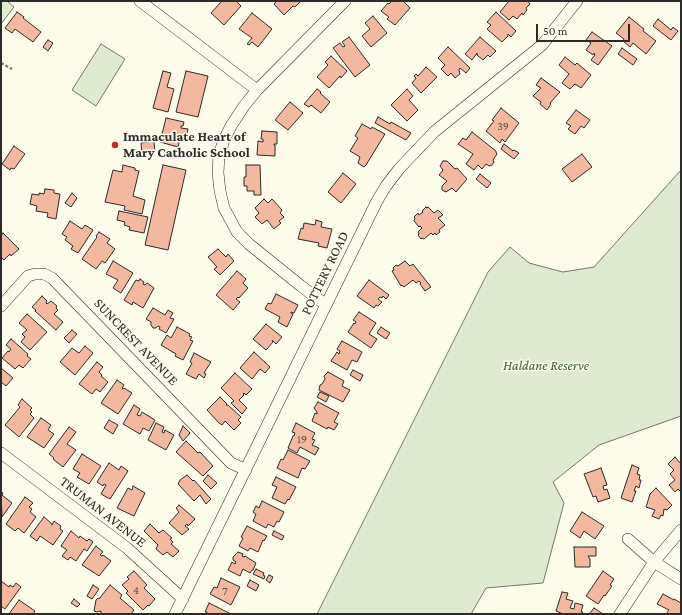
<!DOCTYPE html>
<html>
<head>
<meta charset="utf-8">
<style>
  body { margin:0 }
  #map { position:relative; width:682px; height:615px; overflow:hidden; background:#fdfbea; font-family:"Crimson Pro",serif }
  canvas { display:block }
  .frame { position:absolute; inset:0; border:2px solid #2b2b2b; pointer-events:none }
  .scale { position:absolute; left:536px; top:24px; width:94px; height:18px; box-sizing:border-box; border:2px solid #2b2b2b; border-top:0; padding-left:5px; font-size:12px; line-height:14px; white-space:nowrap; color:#2b2b2b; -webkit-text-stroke:3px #fdfbea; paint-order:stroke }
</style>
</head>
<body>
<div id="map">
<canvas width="682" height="615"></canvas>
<div class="frame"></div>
<div class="scale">50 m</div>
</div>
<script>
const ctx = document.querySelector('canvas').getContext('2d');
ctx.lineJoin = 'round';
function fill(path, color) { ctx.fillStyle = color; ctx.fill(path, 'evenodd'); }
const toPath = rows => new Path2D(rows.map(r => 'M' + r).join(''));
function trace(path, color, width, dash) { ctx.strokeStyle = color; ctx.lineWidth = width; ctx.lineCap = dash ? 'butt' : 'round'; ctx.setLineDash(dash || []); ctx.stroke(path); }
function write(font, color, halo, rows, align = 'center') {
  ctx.font = font + ' "Crimson Pro",serif'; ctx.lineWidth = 3; ctx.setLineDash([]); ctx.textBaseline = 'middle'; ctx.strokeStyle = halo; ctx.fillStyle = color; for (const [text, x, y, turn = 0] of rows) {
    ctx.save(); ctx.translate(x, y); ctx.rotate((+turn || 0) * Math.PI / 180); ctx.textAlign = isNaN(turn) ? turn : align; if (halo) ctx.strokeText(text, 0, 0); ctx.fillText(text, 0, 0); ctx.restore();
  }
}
const green = toPath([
  [1,1,7,1,14,7,1,24,1,1],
  [101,44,125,59,96,106,72,90,101,44],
  [681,170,681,416,599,445,553,482,564,503,543,583,486,588,471,614,317,614,488,272,510,247,529,263,563,272,594,267,681,170]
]);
const building = toPath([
  [222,1,236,1,241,6,224,25,211,13,222,1],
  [277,1,301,1,295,7,293,6,284,15,274,4,277,1],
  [390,1,403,1,410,8,395,25,387,19,389,17,381,11,388,3,389,4,391,2,390,1],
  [509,1,528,1,530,4,526,8,527,10,523,15,522,13,517,19,513,16,509,20,500,12,509,1],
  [17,12,24,17,23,18,41,32,33,42,15,29,12,33,5,28,17,12],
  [496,12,516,31,511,37,508,34,508,36,502,42,487,29,491,25,487,22,496,12],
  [252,13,272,29,258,47,252,42,249,45,247,44,252,38,239,29,252,13],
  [373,16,387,33,371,47,362,36,370,29,365,23,373,16],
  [629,17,644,29,643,31,656,41,646,54,633,43,630,47,623,41,624,39,616,33,629,17],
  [658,19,671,30,673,27,678,31,671,40,653,26,658,19],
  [592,32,612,46,598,65,591,60,595,55,594,53,593,55,586,50,591,43,586,40,592,32],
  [349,37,370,65,355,77,333,48,340,43,343,47,345,46,342,42,349,37],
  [480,37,496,51,490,57,488,55,483,60,477,55,477,53,472,60,465,54,480,37],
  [48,40,53,43,48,51,43,47,48,40],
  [448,47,470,68,466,73,460,68,459,70,460,74,455,78,451,73,448,76,441,69,445,65,438,58,448,47],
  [622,48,637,59,633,65,618,54,622,48],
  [331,56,347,71,341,78,340,76,329,88,317,77,328,65,325,62,331,56],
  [565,57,575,65,577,63,591,75,581,88,575,84,570,89,562,83,569,74,559,65,565,57],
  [426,67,437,77,421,93,412,83,416,78,414,76,416,74,418,76,426,67],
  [163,71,171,73,167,87,174,89,168,112,153,108,163,71],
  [186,71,208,76,198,117,176,112,186,71],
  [541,78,560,92,550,103,551,104,547,110,540,104,541,102,533,96,541,88,536,85,541,78],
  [317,89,321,92,320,93,330,102,321,113,311,105,309,107,304,104,317,89],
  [407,89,413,96,409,100,418,110,407,121,391,105,407,89],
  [290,102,303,113,288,130,275,120,290,102],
  [501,108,519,123,505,142,502,139,500,143,486,131,494,121,492,120,501,108],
  [576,110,590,120,584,128,581,126,575,134,568,129,571,126,566,123,576,110],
  [378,117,390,124,391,122,411,133,406,140,375,123,378,117],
  [166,118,184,122,183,126,181,126,181,128,188,129,186,138,179,136,178,138,180,139,178,147,160,142,166,118],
  [362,124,371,129,372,127,385,134,366,165,364,167,358,163,360,157,350,151,358,138,355,136,362,124],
  [262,131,277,132,277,144,274,144,274,145,275,145,275,156,257,155,258,141,263,142,263,139,261,139,262,131],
  [472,132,496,151,496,152,497,154,493,160,494,162,492,165,489,166,486,164,482,169,478,165,474,170,466,164,473,154,458,144,463,138,466,140,472,132],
  [154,141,155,153,142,154,141,143,154,141],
  [504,144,513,151,514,150,519,153,514,159,501,149,504,144],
  [14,146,25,154,14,169,11,168,10,170,2,164,14,146],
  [582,154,592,167,572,182,562,169,582,154],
  [443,161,447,161,455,169,457,168,467,179,456,192,452,188,446,192,442,190,442,186,447,181,439,175,443,170,440,166,443,161],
  [123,165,135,168,135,170,139,171,133,196,145,200,142,214,124,210,125,206,105,202,113,170,122,172,123,165],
  [163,165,186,170,168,250,145,245,163,165],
  [246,165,260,165,261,195,254,195,254,191,247,191,247,186,244,186,244,177,246,177,246,165],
  [343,173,356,184,341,203,328,192,343,173],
  [480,174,491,183,487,188,476,179,480,174],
  [45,189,54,190,54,193,60,194,56,219,47,217,48,213,36,211,37,206,30,204,32,194,39,195,39,193,44,194,45,189],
  [72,193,77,198,71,207,65,203,72,193],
  [264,199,268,203,272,199,282,210,280,213,284,217,279,221,281,223,274,229,267,220,262,224,255,217,259,213,255,208,264,199],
  [426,207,427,208,428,207,434,213,438,210,443,215,438,218,445,225,439,230,440,232,436,235,435,233,433,235,431,233,424,239,422,238,421,239,418,235,419,234,418,232,422,228,420,226,419,227,414,221,415,218,414,217,418,213,419,215,423,212,422,211,426,207],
  [119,211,148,217,144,233,129,230,130,227,124,225,125,222,117,220,119,211],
  [316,220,322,222,321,227,332,229,327,248,318,246,319,243,298,239,301,228,303,229,304,223,315,225,316,220],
  [70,221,82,229,85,225,93,230,78,253,71,249,73,246,65,240,67,237,62,234,70,221],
  [99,232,110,239,107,243,115,249,105,263,102,261,96,269,82,259,97,237,96,236,99,232],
  [3,233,19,249,11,256,10,254,4,260,1,257,1,236,3,233],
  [218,249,226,257,228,254,234,261,220,275,214,269,217,267,208,257,218,249],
  [113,261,133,273,121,293,113,288,118,280,106,274,113,261],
  [405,261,410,266,413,264,431,287,425,291,420,284,421,283,419,281,416,283,413,280,404,287,402,285,401,286,392,271,394,270,393,268,396,265,398,266,405,261],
  [237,271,246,279,243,283,248,288,239,298,238,297,236,299,240,302,233,310,216,295,237,271],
  [140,279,144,282,143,284,145,285,147,283,154,288,143,308,133,302,132,305,124,300,136,280,139,281,140,279],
  [369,280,389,295,386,299,383,296,382,298,380,297,378,299,382,302,378,306,376,305,374,308,357,296,369,280],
  [276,294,298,305,294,313,291,312,291,313,293,314,287,327,278,322,280,317,265,309,268,303,271,304,276,294],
  [42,296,47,301,46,303,47,304,51,301,57,306,56,308,58,310,54,314,63,322,56,330,35,311,36,310,32,307,42,296],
  [153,308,165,315,168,310,173,313,170,318,174,319,166,333,159,329,160,327,158,326,156,328,153,328,151,325,151,322,146,319,153,308],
  [359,312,376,323,369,334,377,339,371,348,348,332,354,323,355,324,356,322,353,320,359,312],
  [27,314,47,332,30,350,21,342,25,337,22,334,27,330,19,323,27,314],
  [266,324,282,337,276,344,272,340,273,342,266,350,253,339,266,324],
  [177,327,190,334,189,336,192,337,190,340,193,341,183,360,175,356,176,354,161,345,167,335,171,338,177,327],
  [381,327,390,333,386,339,377,333,381,327],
  [72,330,77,334,69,343,64,338,72,330],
  [11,339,28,354,27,356,31,359,23,368,19,365,15,369,2,358,8,351,9,352,11,349,6,345,11,339],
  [342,341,362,352,357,362,352,360,347,370,331,361,337,352,339,354,340,351,337,349,342,341],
  [85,346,93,353,75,375,60,362,72,348,79,353,85,346],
  [254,352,270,367,265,373,260,369,252,379,240,368,254,352],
  [194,353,211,362,204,373,206,374,204,378,199,374,196,379,186,374,192,363,190,362,194,353],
  [97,362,103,367,99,372,102,375,101,376,108,382,100,392,96,389,92,394,79,384,97,362],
  [1,368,13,378,6,386,1,382,1,368],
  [353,370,363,375,360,381,350,375,353,370],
  [328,372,344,381,342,386,350,390,343,402,319,390,320,385,322,384,325,379,324,376,328,372],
  [235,373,252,389,246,395,244,393,243,394,244,395,239,400,247,408,242,414,231,403,234,401,221,388,235,373],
  [117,380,124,385,122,388,123,389,124,388,132,393,118,414,101,403,117,380],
  [320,392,329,396,326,402,317,397,320,392],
  [220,397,227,404,226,405,228,405,241,417,238,420,241,423,234,430,225,421,222,425,219,423,207,410,220,397],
  [22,399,32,408,30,410,32,412,30,414,34,418,19,437,5,425,20,407,18,405,22,399],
  [318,402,339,413,334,422,338,424,334,430,328,427,327,429,312,421,315,413,317,414,317,412,314,408,318,402],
  [134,405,140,409,137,415,140,416,142,412,155,420,149,431,143,428,140,434,123,424,134,405],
  [41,418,51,425,48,430,54,434,44,448,27,437,41,418],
  [109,420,118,425,113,434,104,428,109,420],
  [156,423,164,427,162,432,164,433,165,430,174,435,166,450,148,440,156,423],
  [296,423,315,433,312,439,315,440,312,445,319,448,315,455,300,447,297,453,288,448,293,436,294,436,295,433,292,432,296,423],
  [183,426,190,433,183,441,179,435,183,426],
  [69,427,76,432,67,444,76,450,63,467,53,459,54,458,49,454,69,427],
  [186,441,198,453,200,452,213,466,203,476,176,452,186,441],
  [288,450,310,461,305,469,302,468,298,478,277,468,281,459,283,460,288,450],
  [82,454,101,466,89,484,77,477,80,473,73,469,82,454],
  [675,457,681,464,681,492,678,489,675,492,669,485,675,480,670,474,674,470,668,464,675,457],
  [109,463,119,470,121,466,128,471,110,499,101,494,106,485,104,484,103,486,97,482,109,463],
  [632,465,639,468,637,474,640,475,639,480,641,480,639,488,636,486,634,491,636,491,632,502,621,498,632,465],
  [601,468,607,485,603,486,604,490,607,489,610,498,598,502,596,496,593,497,584,474,601,468],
  [187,475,193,481,194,480,211,499,206,504,200,495,194,501,178,484,180,480,187,475],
  [208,475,217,483,211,489,203,481,208,475],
  [276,477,296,487,289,500,288,499,285,504,272,498,277,487,272,485,276,477],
  [133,486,145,493,134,516,117,508,128,488,132,490,133,486],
  [656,488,672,505,667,510,664,509,663,516,661,515,659,519,652,516,655,510,646,507,650,494,656,488],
  [1,492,3,493,2,495,12,503,2,517,1,492],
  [25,497,33,503,29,507,32,509,30,512,36,517,24,533,18,528,15,531,6,524,25,497],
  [262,501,284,512,279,522,277,521,274,527,268,524,266,528,253,521,256,514,253,512,256,506,259,508,262,501],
  [179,505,195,519,188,526,187,524,185,526,189,529,182,535,169,523,179,512,176,508,179,505],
  [582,512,604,526,595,539,584,531,580,538,570,531,582,512],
  [44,517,51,523,52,525,54,521,61,526,60,529,63,531,53,545,40,536,37,541,30,536,44,517],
  [150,524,159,533,163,530,172,538,170,539,173,542,171,544,179,551,173,557,167,552,163,555,156,549,158,545,144,531,150,524],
  [247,526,267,536,264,541,263,540,258,552,250,548,248,551,239,546,243,538,241,537,247,526],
  [71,531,79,538,80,536,87,541,89,539,93,542,87,551,84,549,76,561,70,557,68,560,62,556,67,550,61,546,71,531],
  [274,531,284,536,282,540,272,535,274,531],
  [96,546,103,552,100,555,102,556,103,555,111,561,99,576,82,565,96,546],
  [574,547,596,547,596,556,588,556,590,559,590,567,575,567,574,547],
  [238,552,243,554,242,556,244,557,245,556,256,563,253,570,252,570,250,573,243,569,240,576,228,570,232,562,235,564,236,562,233,560,233,557,238,552],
  [256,569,264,573,263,575,265,576,264,579,253,574,256,569],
  [134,571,147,585,144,588,155,599,149,606,148,605,143,610,126,593,128,591,122,585,129,579,127,577,134,571],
  [603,571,614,579,610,585,612,586,605,596,604,595,598,604,586,596,603,571],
  [269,575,273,577,270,583,266,580,269,575],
  [221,578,240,587,231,605,210,594,214,587,217,588,221,578],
  [250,580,259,585,256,591,247,586,250,580],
  [1,581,9,587,10,585,13,587,16,583,21,587,5,609,1,606,1,581],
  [93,585,99,589,92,599,87,596,93,585],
  [110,585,122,595,120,598,134,610,131,614,101,614,101,611,97,612,94,611,96,600,98,598,99,599,110,585],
  [562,592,568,593,566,599,573,601,570,608,574,609,575,603,583,605,581,612,583,612,582,614,563,614,556,611,562,592],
  [663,594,674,600,674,599,681,603,681,614,666,614,669,610,657,604,663,594],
  [74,599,80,604,77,607,71,603,74,599],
  [19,600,35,611,33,614,9,614,19,600],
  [209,603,231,614,206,614,207,612,205,612,209,603],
  [594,608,603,614,591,614,590,613,594,608]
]);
const path = toPath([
  [1,63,12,69]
]);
const minor = toPath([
  [140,1,257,90],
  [326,305,301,286,249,244,237,232,224,208,220,191,218,173,219,155,224,140,231,126,244,106,257,90,345,1],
  [1,306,28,276,35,274,44,274,52,278,231,463,246,470],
  [1,453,127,548,183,599],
  [628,539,654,562,681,579],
  [175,614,326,305,377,201,386,186,399,169,434,132,542,45,577,1],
  [620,614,654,562,681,530]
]);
const markers = [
  [115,145,4,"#c62828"]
];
const numberNames = [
  ["39",503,126],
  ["19",302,439],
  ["4",136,590],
  ["7",225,591]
];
const poiNames = [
  ["Immaculate Heart of",123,137],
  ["Mary Catholic School",123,153]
];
const streetNames = [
  ["POTTERY ROAD",325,273,-64],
  ["SUNCREST AVENUE",136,342,46],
  ["TRUMAN AVENUE",103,512,38]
];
const parkNames = [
  ["Haldane Reserve",546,366]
];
fill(green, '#deebd1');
trace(green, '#74746e', 1);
fill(building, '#f2b8a0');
trace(building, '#2b2b2b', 1);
trace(minor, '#2b2b2b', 12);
trace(path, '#6a6964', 2, [3, 2]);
trace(minor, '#fdfbea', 11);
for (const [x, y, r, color] of markers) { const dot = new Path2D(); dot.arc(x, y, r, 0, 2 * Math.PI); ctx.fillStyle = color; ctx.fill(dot); trace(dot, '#fdfbea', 1.5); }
write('12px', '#5d4e48', null, numberNames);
write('bold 14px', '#2b2b2b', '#fdfbea', poiNames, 'left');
write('14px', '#2b2b2b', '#fdfbea', streetNames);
write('italic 14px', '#34623c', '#fdfbea', parkNames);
</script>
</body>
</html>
